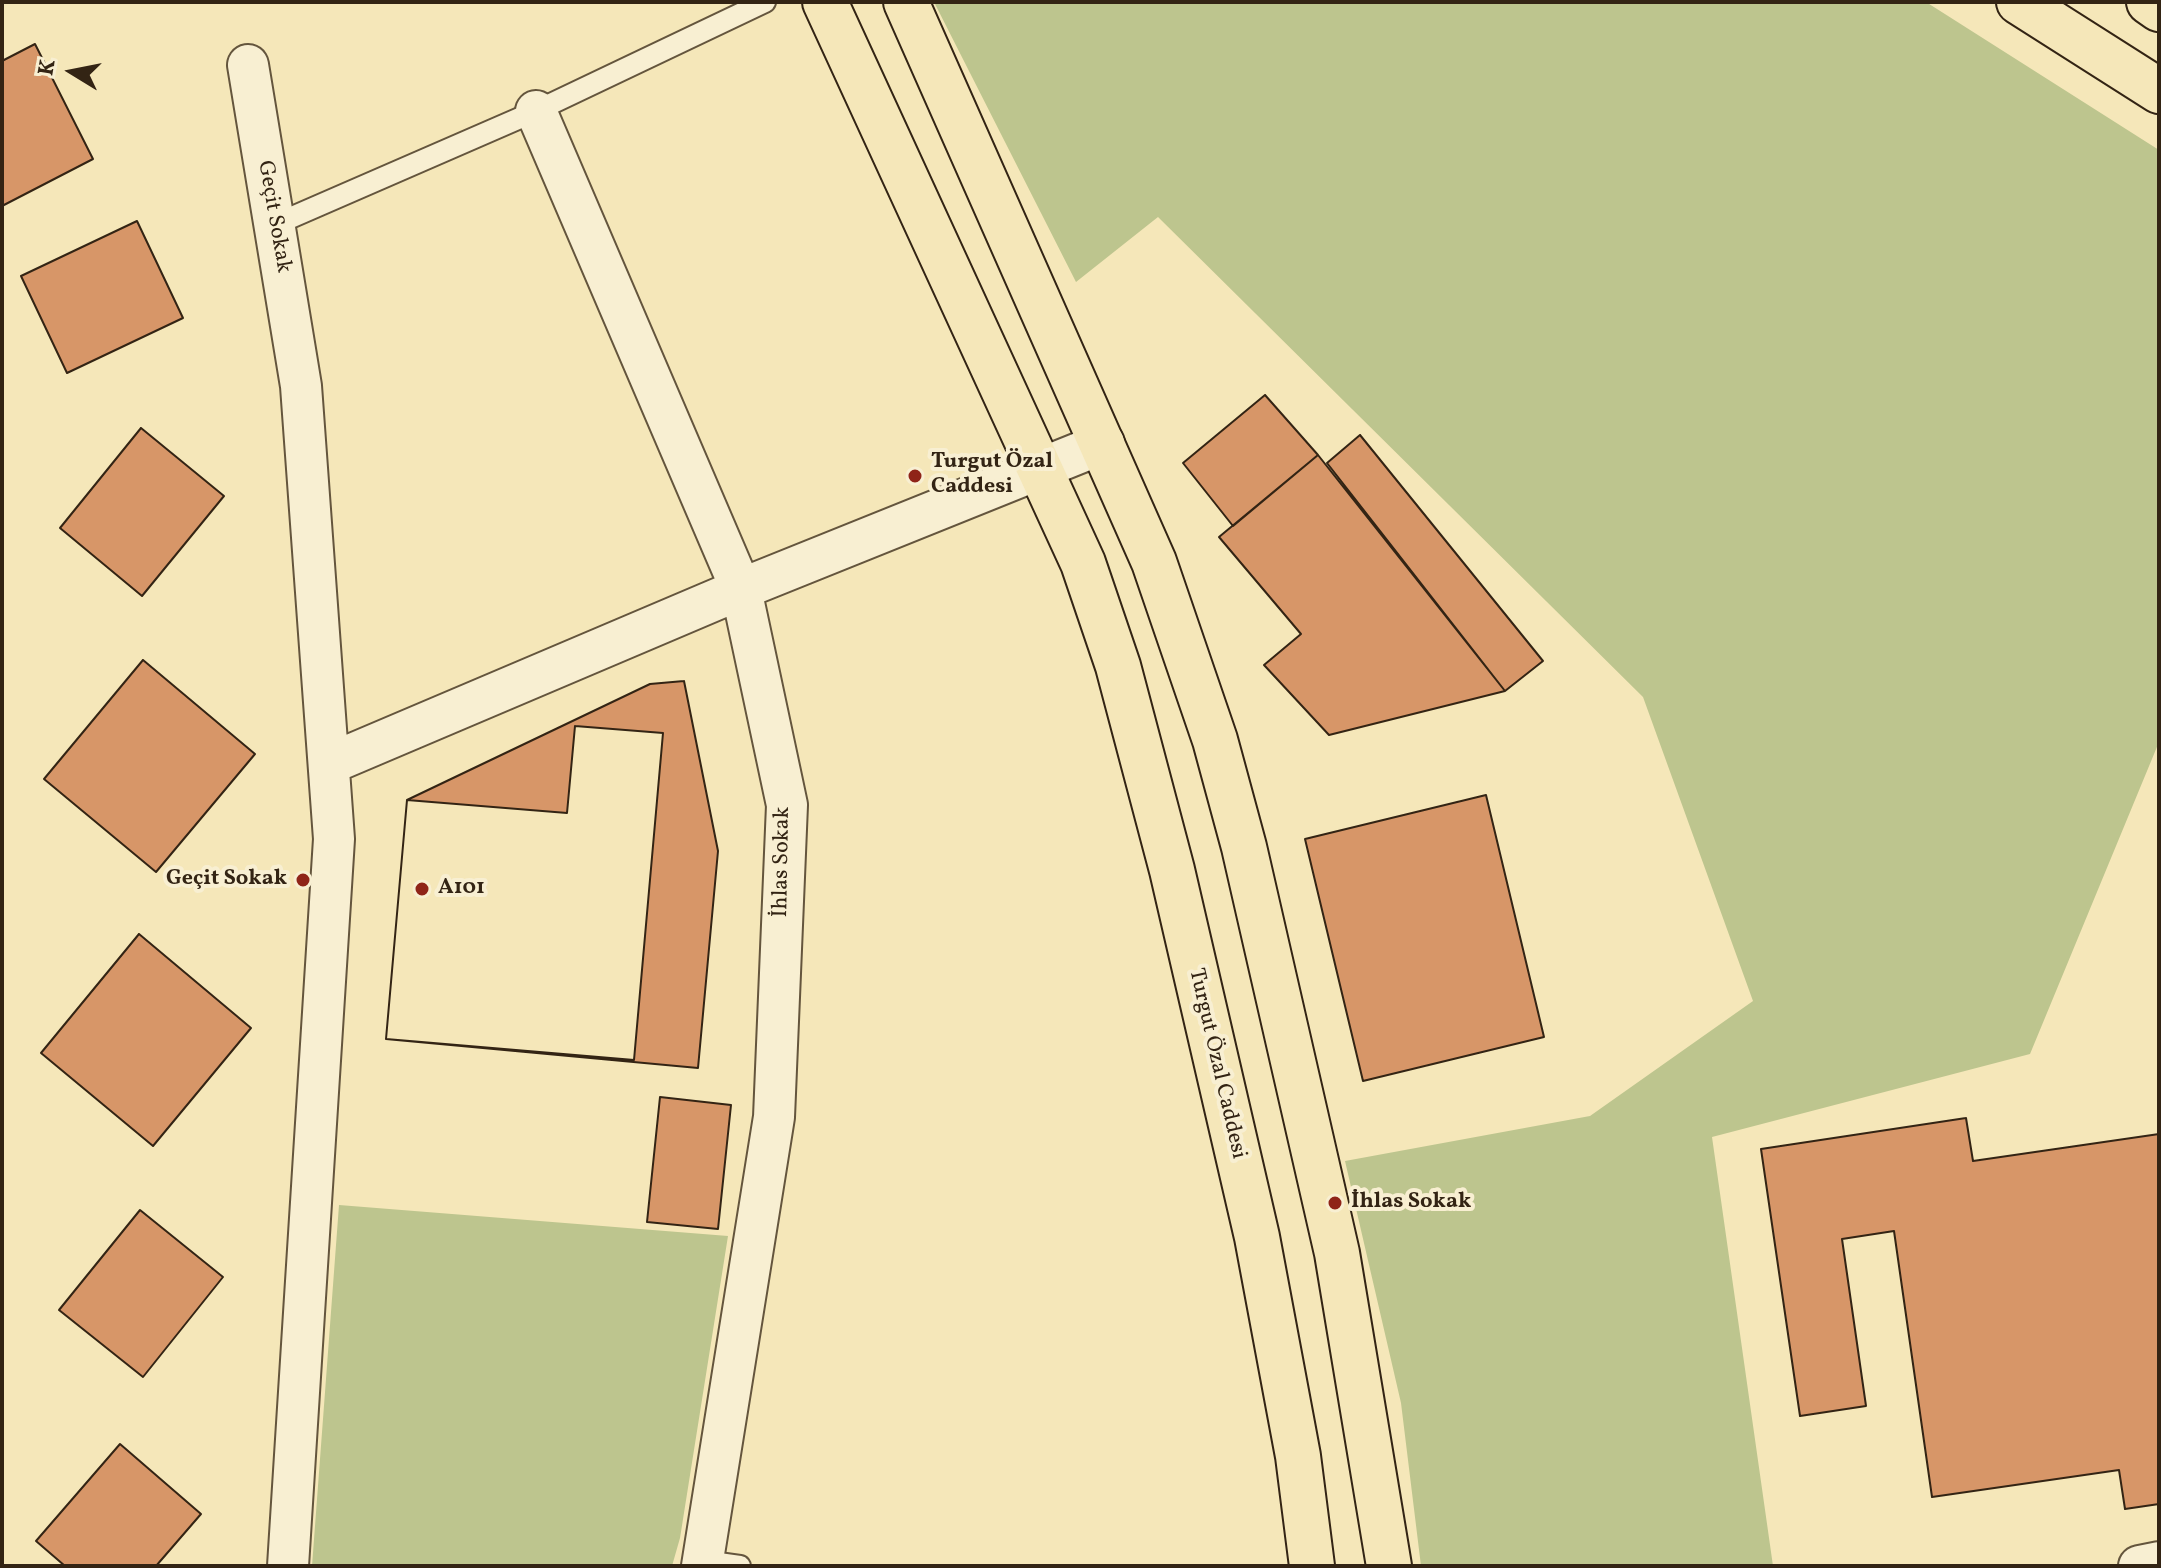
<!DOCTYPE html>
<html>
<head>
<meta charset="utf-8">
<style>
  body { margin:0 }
  #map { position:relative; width:2161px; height:1568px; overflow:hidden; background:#f5e7b9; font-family:Vollkorn,serif }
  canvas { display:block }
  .frame { position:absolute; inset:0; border:4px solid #332414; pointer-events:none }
  .north { position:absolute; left:32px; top:32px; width:80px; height:80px; -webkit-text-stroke:6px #f8efd2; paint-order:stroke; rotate:280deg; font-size:22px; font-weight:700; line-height:32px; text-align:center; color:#332414 }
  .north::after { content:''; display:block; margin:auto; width:28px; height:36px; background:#332414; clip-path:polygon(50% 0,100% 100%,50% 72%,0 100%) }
</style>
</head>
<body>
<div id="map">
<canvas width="2161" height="1568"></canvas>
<div class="frame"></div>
<div class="north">K</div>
</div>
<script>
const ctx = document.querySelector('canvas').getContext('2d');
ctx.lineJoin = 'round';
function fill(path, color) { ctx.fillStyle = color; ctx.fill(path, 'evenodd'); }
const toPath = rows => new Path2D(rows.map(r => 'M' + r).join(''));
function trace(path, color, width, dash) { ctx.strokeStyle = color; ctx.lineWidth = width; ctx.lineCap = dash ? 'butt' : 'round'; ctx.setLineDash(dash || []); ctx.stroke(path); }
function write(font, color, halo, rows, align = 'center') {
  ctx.font = font + ' Vollkorn,serif'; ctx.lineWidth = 8; ctx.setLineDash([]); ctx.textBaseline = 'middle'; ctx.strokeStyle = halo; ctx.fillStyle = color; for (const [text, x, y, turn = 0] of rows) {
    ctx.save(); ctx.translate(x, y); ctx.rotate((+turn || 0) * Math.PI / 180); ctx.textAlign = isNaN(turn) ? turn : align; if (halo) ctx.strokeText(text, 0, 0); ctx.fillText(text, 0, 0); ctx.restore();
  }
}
const green = toPath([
  [934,2,1926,2,2159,150,2159,742,2030,1054,1712,1137,1773,1566,1421,1566,1401,1403,1345,1161,1590,1116,1753,1001,1643,697,1158,217,1076,282],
  [339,1205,728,1236,680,1538,672,1566,312,1566]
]);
const building = toPath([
  [35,44,93,159,2,206,2,61,35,44],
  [137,221,183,318,67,373,21,276,137,221],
  [1265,395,1318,455,1233,526,1183,463,1265,395],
  [141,428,224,496,142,596,60,528,141,428],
  [1360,435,1543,661,1505,691,1327,463,1360,435],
  [1318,455,1505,691,1329,735,1264,665,1301,634,1219,537,1318,455],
  [143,660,255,754,156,872,44,779,143,660],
  [684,681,718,851,698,1068,386,1039,407,800,650,684,684,681],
  [575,726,663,733,634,1060,386,1039,407,800,567,813,575,726],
  [1486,795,1544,1037,1363,1081,1305,839,1486,795],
  [139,934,251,1028,153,1146,41,1053,139,934],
  [660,1097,731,1105,718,1229,647,1222,660,1097],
  [1966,1118,1973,1161,2159,1134,2159,1504,2125,1509,2119,1470,1932,1497,1894,1231,1842,1239,1866,1406,1800,1416,1761,1149,1966,1118],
  [140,1210,223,1277,143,1377,59,1310,140,1210],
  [120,1444,201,1514,156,1566,65,1566,36,1541,120,1444]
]);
const lane = toPath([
  [274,225,536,111,765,2],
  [704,1561,740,1566]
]);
const street = toPath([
  [248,65,301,386,334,839,288,1566],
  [536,111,741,589,787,805,774,1117,702,1566],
  [329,764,741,589,1104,443],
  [2139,1566,2159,1562]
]);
const primary = toPath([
  [825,2,1083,563,1118,666,1172,870,1257,1237,1298,1456,1312,1566],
  [906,2,1154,562,1215,740,1244,847,1337,1253,1389,1566]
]);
const highway = toPath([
  [2019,2,2159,91],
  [2149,2,2159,9]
]);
const markers = [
  [915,476,8,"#8f2418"],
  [303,880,8,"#8f2418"],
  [422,889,8,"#8f2418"],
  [1335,1203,8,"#8f2418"]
];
const streetNames = [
  ["Geçit Sokak",273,217,80],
  ["İhlas Sokak",783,862,-89],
  ["Turgut Özal Caddesi",1216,1064,77]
];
const poiNames = [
  ["Turgut Özal",931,463],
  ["Caddesi",931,488],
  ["Geçit Sokak",287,880,"right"],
  ["A101",438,889],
  ["İhlas Sokak",1351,1203]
];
fill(green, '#bdc58e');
fill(building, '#d79668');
trace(building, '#332414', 2);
trace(lane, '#64553d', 24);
trace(street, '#64553d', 44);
trace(primary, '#332414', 48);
trace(highway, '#332414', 48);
trace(lane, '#f8efd2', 20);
trace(street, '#f8efd2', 40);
trace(primary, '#f5e7b9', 44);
trace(highway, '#f5e7b9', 44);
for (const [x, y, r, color] of markers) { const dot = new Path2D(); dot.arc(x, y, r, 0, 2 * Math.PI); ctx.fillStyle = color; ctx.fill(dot); trace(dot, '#f8efd2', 3); }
write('22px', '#332414', '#f8efd2', streetNames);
write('bold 22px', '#332414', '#f8efd2', poiNames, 'left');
</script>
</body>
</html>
